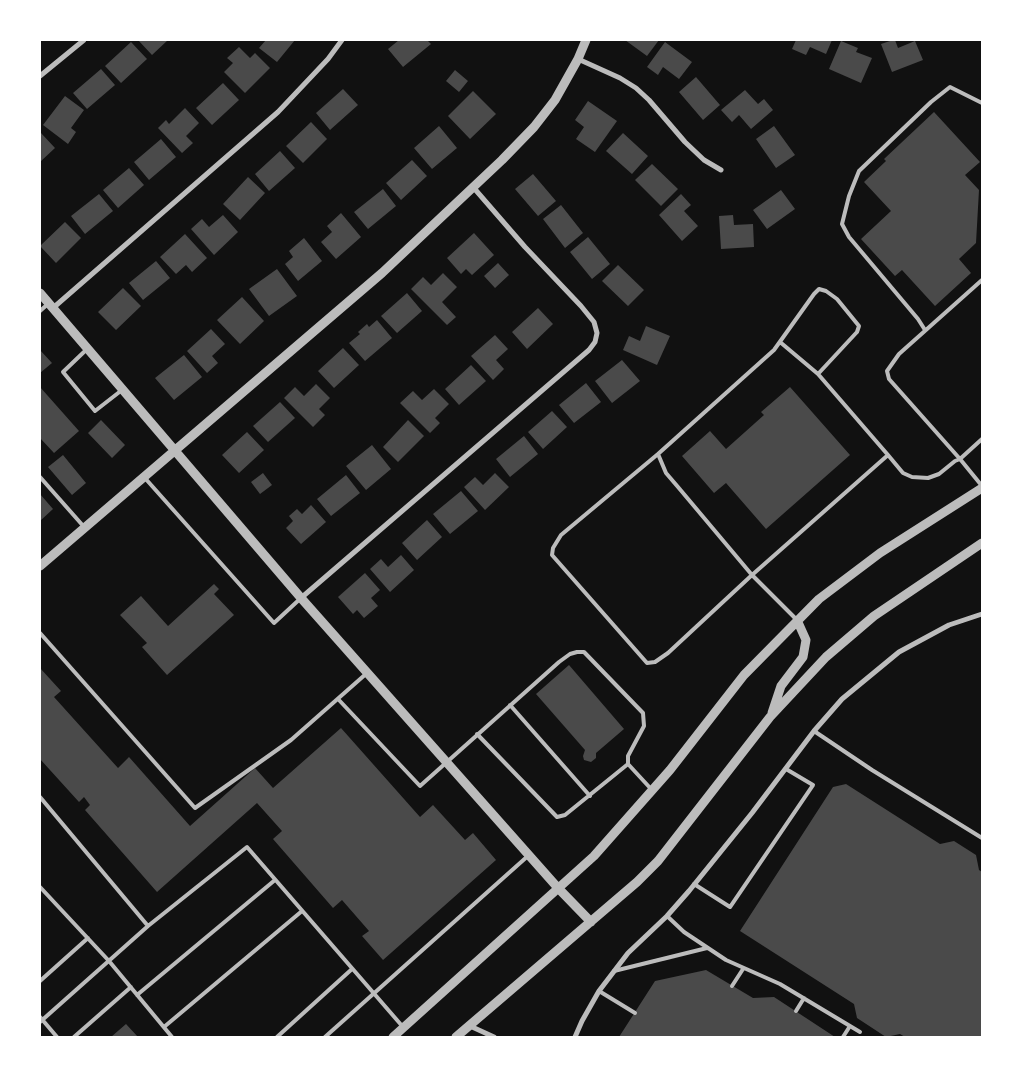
<!DOCTYPE html>
<html>
<head>
<meta charset="utf-8">
<style>
  body { margin:0 }
  #map { position:relative; width:1022px; height:1077px; overflow:hidden; background:#111; font-family:"PT Sans",sans-serif }
  canvas { display:block }
  .frame { position:absolute; inset:0; border:41px solid #fff; pointer-events:none }
</style>
</head>
<body>
<div id="map">
<canvas width="1022" height="1077"></canvas>
<div class="frame"></div>
</div>
<script>
const ctx = document.querySelector('canvas').getContext('2d');
ctx.lineJoin = 'round';
function fill(path, color) { ctx.fillStyle = color; ctx.fill(path, 'evenodd'); }
const toPath = rows => new Path2D(rows.map(r => 'M' + r).join(''));
function trace(path, color, width, dash) { ctx.strokeStyle = color; ctx.lineWidth = width; ctx.lineCap = dash ? 'butt' : 'round'; ctx.setLineDash(dash || []); ctx.stroke(path); }
const building = toPath([
  [138,40,168,40,152,55],
  [266,40,295,40,277,62,259,48],
  [399,40,427,40,431,44,403,67,388,49],
  [625,40,659,40,647,56],
  [796,40,832,40,826,54,810,47,806,55,792,49],
  [893,40,895,40,898,48,915,41,923,60,892,72,881,44],
  [841,41,858,48,856,52,872,58,861,83,829,69],
  [131,42,147,59,121,83,105,66],
  [665,42,692,62,679,79,663,67,658,75,647,67],
  [239,47,250,58,255,53,270,68,245,93,224,72,233,63,227,58],
  [101,69,115,85,87,109,73,93],
  [455,70,468,81,459,92,446,81],
  [696,77,720,105,703,120,679,92],
  [223,83,239,100,212,125,196,108],
  [343,89,358,105,330,130,316,113],
  [745,90,758,104,764,99,773,110,751,129,739,115,732,122,721,110],
  [473,91,496,114,470,139,448,116],
  [65,96,84,110,71,128,76,132,68,144,43,125],
  [588,101,617,121,595,152,576,139,584,127,575,120],
  [185,108,199,123,186,136,193,143,182,153,158,128,166,120,169,124],
  [934,112,980,162,965,175,979,190,976,243,959,259,971,273,935,306,902,270,895,276,861,239,891,211,864,182,886,161,884,159],
  [311,122,327,139,303,163,286,146],
  [439,126,457,148,432,169,414,148],
  [774,126,795,155,776,168,756,139],
  [41,133,55,148,40,162,40,134],
  [623,133,648,156,632,174,606,151],
  [161,139,176,157,149,180,134,162],
  [280,151,295,168,269,191,255,174],
  [412,160,427,176,401,200,386,183],
  [652,164,678,189,661,206,635,180],
  [129,168,144,185,118,208,103,190],
  [533,174,556,201,538,216,515,189],
  [248,177,265,193,240,220,223,204],
  [383,189,396,206,368,229,354,212],
  [781,190,795,209,767,229,753,210],
  [99,194,113,211,85,234,71,216],
  [681,194,691,205,684,211,698,226,682,241,659,215],
  [561,205,583,233,565,248,543,219],
  [341,213,361,237,336,259,321,242,332,232,327,226],
  [223,215,238,232,214,255,191,229,202,219,209,227],
  [733,215,734,225,753,224,754,247,721,249,719,216],
  [65,222,81,238,56,263,40,246],
  [474,233,494,255,472,275,466,269,461,274,447,258],
  [185,234,207,258,192,272,186,265,176,274,160,257],
  [588,237,610,264,592,279,570,252],
  [304,238,322,261,298,281,285,264,293,257,289,251],
  [156,261,170,278,143,300,129,283],
  [498,263,509,275,495,288,484,276],
  [618,265,644,290,628,306,602,281],
  [277,269,297,296,269,316,249,289],
  [443,273,457,287,442,302,456,317,447,325,411,289,423,277,431,285],
  [123,288,141,306,116,330,98,312],
  [407,293,422,311,397,333,381,316],
  [242,297,264,321,240,344,217,320],
  [538,308,553,324,527,349,512,332],
  [377,320,392,338,365,361,349,343,360,334,358,332,367,324,369,327],
  [646,326,670,336,657,365,623,350,629,336,640,341],
  [211,329,225,344,212,356,218,363,207,373,187,351],
  [495,335,508,349,496,360,504,369,493,380,471,356],
  [343,348,359,365,334,388,318,371],
  [40,350,52,363,40,373],
  [184,355,202,377,174,400,155,378],
  [622,360,640,381,612,403,595,381],
  [471,365,486,381,459,405,445,389],
  [586,383,601,402,574,423,559,405],
  [316,384,330,398,319,409,325,415,313,427,284,398,295,387,304,396],
  [40,387,79,431,54,453,40,438],
  [790,387,850,455,766,529,726,483,714,493,682,456,710,431,726,449,764,415,761,412],
  [434,389,449,404,435,418,440,423,430,433,400,403,413,391,422,400],
  [280,402,295,418,268,442,253,426],
  [552,411,567,427,543,449,528,432],
  [101,420,125,445,112,458,88,433],
  [408,420,424,436,398,462,383,447],
  [247,432,264,450,239,473,222,455],
  [524,436,538,454,510,477,496,459],
  [372,445,391,469,366,490,346,466],
  [63,455,86,483,72,495,48,467],
  [263,473,272,485,260,494,251,482],
  [495,473,509,487,485,510,464,487,475,477,483,485],
  [346,475,360,493,331,516,317,499],
  [461,491,478,511,450,534,433,514],
  [40,494,53,509,40,521],
  [311,505,326,522,301,544,286,528,293,521,289,516,297,509,302,514],
  [427,520,442,537,417,560,402,543],
  [401,555,414,570,390,592,370,569,381,559,388,567],
  [365,573,380,590,371,598,378,606,364,618,357,610,353,614,338,597],
  [214,584,219,589,214,594,234,615,167,675,142,647,147,643,120,615,141,596,168,626],
  [569,665,624,729,596,753,596,758,591,762,584,760,583,756,585,750,536,694],
  [40,668,61,691,54,697,118,768,129,757,190,826,255,768,273,788,341,728,420,817,433,805,465,840,473,833,496,860,383,960,362,936,369,931,342,900,333,908,273,839,282,831,257,803,157,892,85,810,90,805,84,797,79,802,40,759],
  [846,784,940,844,954,841,976,855,979,870,982,872,982,1037,905,1037,900,1034,886,1037,857,1018,854,1004,740,931,833,787],
  [706,970,753,998,774,997,835,1037,619,1037,655,981],
  [126,1024,138,1037,111,1037]
]);
const service = toPath([
  [982,280,899,354,887,371,889,379,960,459,982,439],
  [40,311,49,303],
  [925,330,918,319,849,237,842,224,849,196,859,171,931,102,950,87,982,103],
  [780,342,818,374],
  [86,350,63,372,95,411,122,390],
  [658,454,666,473,678,487,752,575,797,620],
  [888,455,752,575,668,653,655,662,647,663,552,555,553,548,561,535,658,454,774,350,814,294,819,289,826,291,837,299,859,326,857,332,818,374,888,455,903,473,912,477,928,478,939,474,955,461,960,459,982,486],
  [40,477,85,528],
  [144,477,274,623,301,598],
  [40,633,195,808,291,740,367,673],
  [338,699,420,786,559,662,570,654,577,652,584,652,643,713,644,726,628,756,628,764,652,790],
  [510,705,590,796],
  [814,731,872,770,982,838],
  [477,734,557,817,565,815,628,764],
  [40,797,148,926,40,1022],
  [694,884,730,907,813,785,786,769],
  [40,887,109,961,172,1037],
  [667,916,684,932,726,960,780,984,860,1032],
  [148,926,247,847,403,1027],
  [614,971,707,948],
  [40,981,88,938],
  [732,986,743,969],
  [599,991,635,1013],
  [137,995,275,880],
  [796,1011,804,998],
  [40,1017,57,1037],
  [164,1027,302,911],
  [74,1037,131,987],
  [277,1037,352,969],
  [325,1037,529,855],
  [843,1037,850,1026]
]);
const minor = toPath([
  [578,59,620,78,636,88,649,100,685,142,704,160,721,170],
  [40,76,84,40],
  [53,308,278,112,328,59,342,40],
  [301,598,589,350,595,342,597,333,594,322,581,306,525,247,473,187],
  [470,1026,494,1037],
  [575,1037,582,1021,599,991,628,953,667,916,689,891,752,813,814,731,842,699,899,652,949,625,982,614]
]);
const tertiary = toPath([
  [40,293,301,598,558,888,591,922],
  [40,566,382,273,502,160,534,127,555,100,578,59,586,40],
  [772,713,781,686,803,657,806,640,797,620],
  [393,1037,594,856,670,770,744,675,819,599,880,553,982,488],
  [456,1037,637,882,658,861,770,717,826,657,874,616,982,543]
]);
fill(building, '#4a4a4a');
trace(service, '#bcbcbc', 4);
trace(minor, '#bcbcbc', 5);
trace(tertiary, '#bcbcbc', 9);
</script>
</body>
</html>
